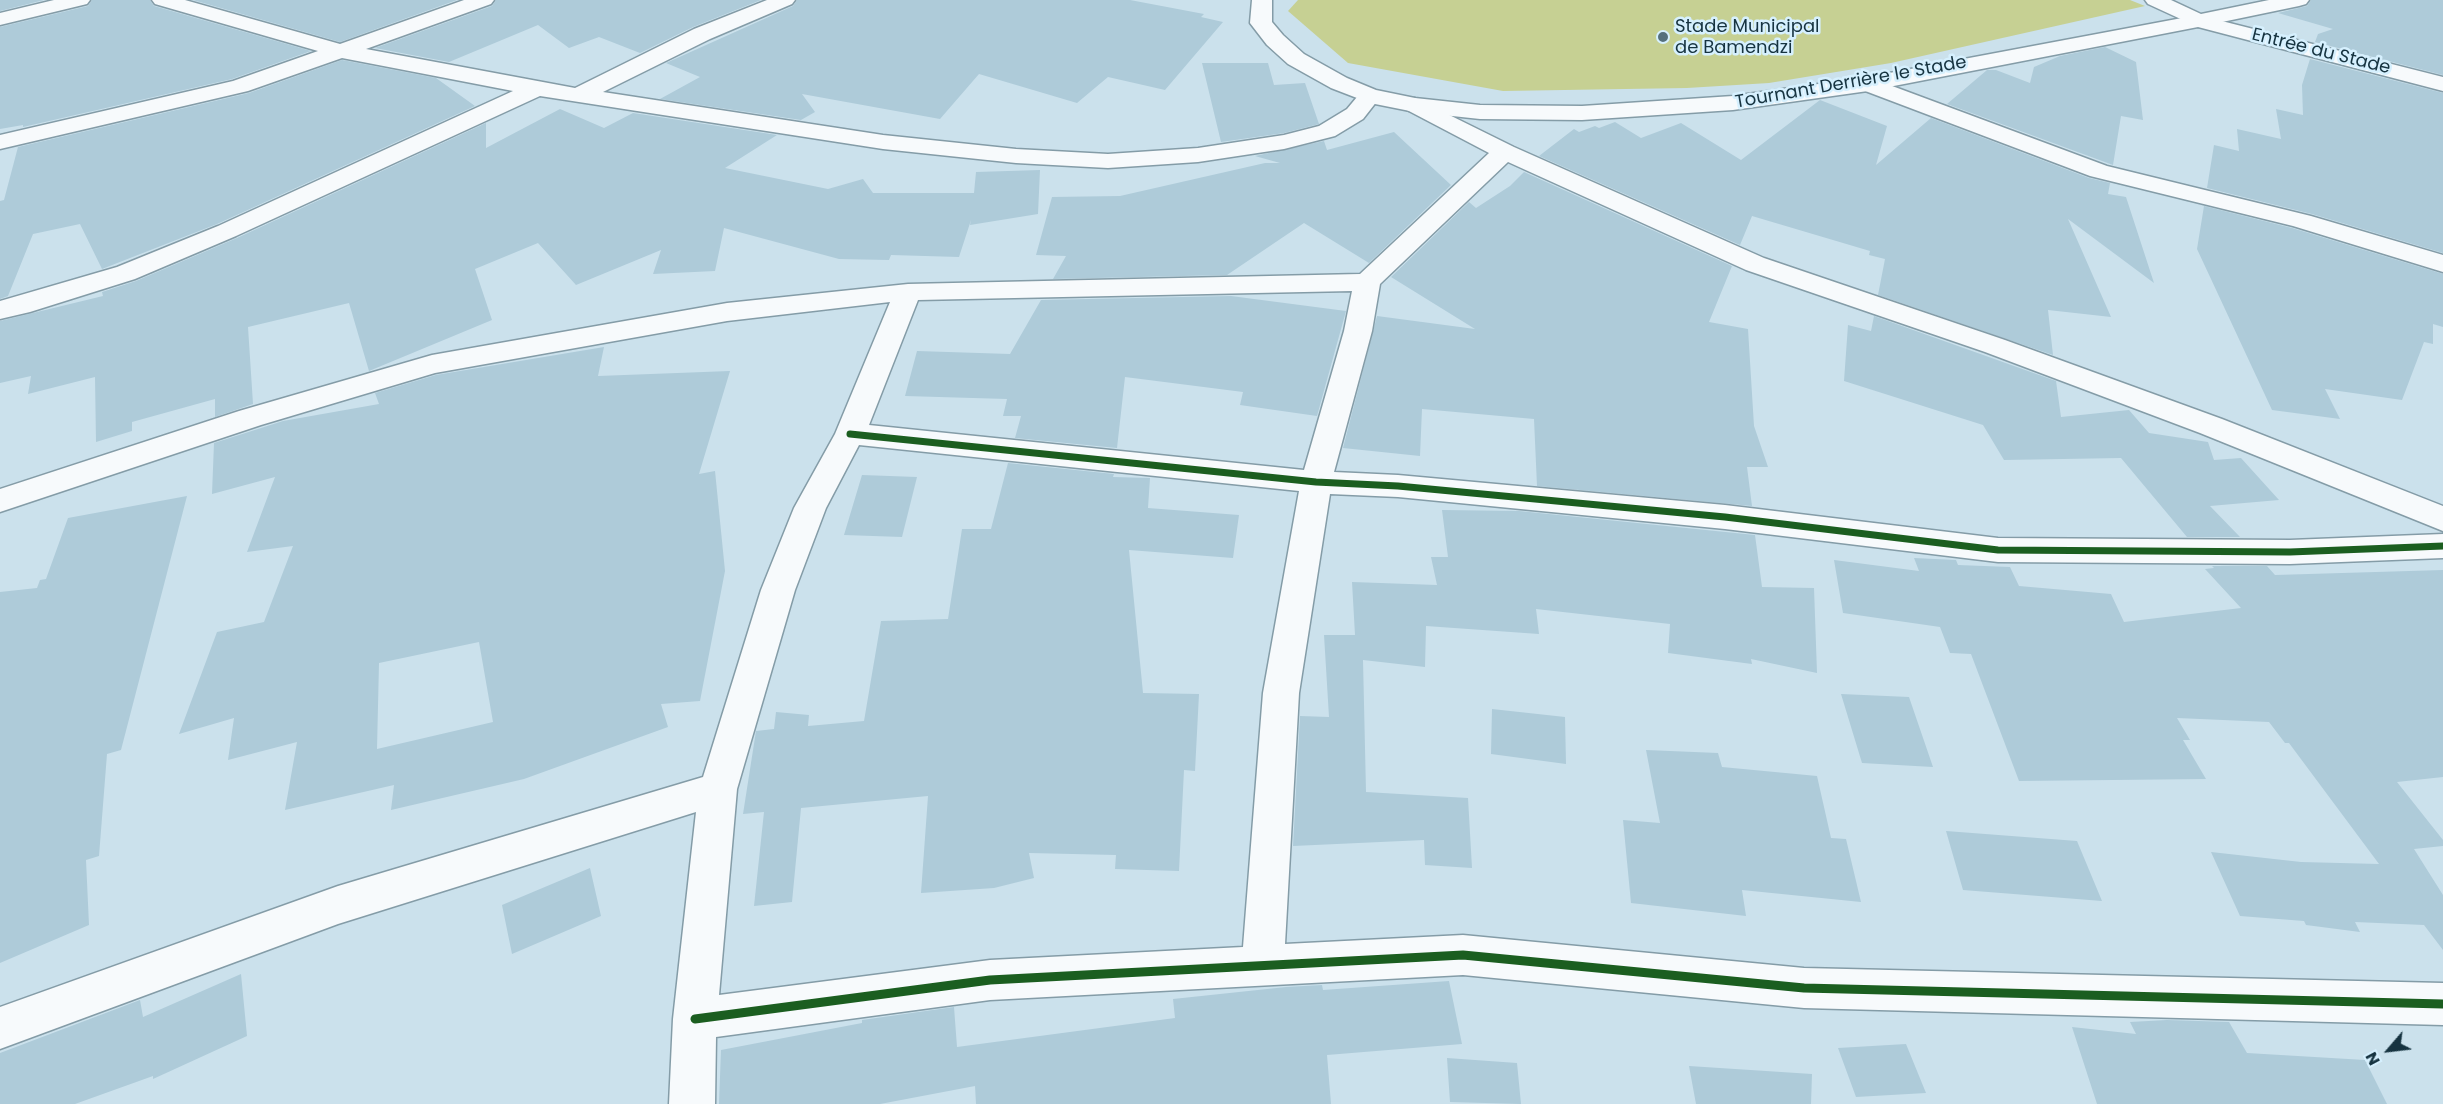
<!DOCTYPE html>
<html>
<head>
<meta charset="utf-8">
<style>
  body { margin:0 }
  #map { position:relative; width:2443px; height:1104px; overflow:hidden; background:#cbe1ec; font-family:Poppins,sans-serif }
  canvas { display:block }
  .north { position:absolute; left:2359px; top:1020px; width:60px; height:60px; -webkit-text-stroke:4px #d6f0fe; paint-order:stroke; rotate:242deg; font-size:16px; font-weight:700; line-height:24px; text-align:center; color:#163340 }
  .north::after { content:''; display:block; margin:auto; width:21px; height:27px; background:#163340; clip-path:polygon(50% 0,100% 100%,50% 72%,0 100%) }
</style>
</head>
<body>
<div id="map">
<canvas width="2443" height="1104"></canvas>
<div class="north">N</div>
</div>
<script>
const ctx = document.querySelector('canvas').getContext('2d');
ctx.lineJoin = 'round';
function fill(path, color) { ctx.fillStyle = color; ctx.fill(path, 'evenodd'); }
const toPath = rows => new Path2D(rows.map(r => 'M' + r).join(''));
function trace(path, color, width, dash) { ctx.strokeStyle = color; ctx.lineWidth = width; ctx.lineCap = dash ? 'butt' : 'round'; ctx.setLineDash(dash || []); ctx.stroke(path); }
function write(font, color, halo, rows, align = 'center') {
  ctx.font = font + ' Poppins,sans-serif'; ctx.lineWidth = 5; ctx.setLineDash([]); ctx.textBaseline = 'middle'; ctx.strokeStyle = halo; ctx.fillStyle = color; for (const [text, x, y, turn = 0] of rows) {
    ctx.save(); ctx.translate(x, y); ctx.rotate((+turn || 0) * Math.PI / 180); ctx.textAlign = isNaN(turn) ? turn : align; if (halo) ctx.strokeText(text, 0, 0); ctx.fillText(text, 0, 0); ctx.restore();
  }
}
const green = toPath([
  [1298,0,2130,0,2145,6,1891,63,1769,83,1687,88,1503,91,1348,63,1288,11]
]);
const building = toPath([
  [0,0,44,0,0,11],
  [92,0,150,0,154,6,311,51,232,79,23,127,23,125,0,129,0,27,88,6],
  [193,0,457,0,340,42],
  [496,0,761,0,693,27,640,53,599,37,569,48,538,25,449,62,375,48,492,6],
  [797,0,1130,0,1204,14,1201,17,1223,22,1165,90,1108,77,1077,103,979,74,940,119,802,94,815,112,801,120,660,99,700,77,666,63,793,6],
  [2311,0,2443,0,2443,75,2315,42,2318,34,2333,29,2278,13,2307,6],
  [2105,47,2136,62,2143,120,2121,116,2113,165,1947,104,1987,70,1996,70,2030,83,2034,67,2060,56],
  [2310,59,2443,93,2443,253,2312,214,2207,188,2214,145,2239,151,2237,129,2281,139,2276,109,2303,115,2302,85],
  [342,60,436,78,475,106,217,224,102,269,80,224,33,234,8,296,0,299,0,201,4,200,18,147,249,93],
  [1202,63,1268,63,1274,85,1305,83,1319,124,1284,133,1221,142],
  [1820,100,1887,126,1876,165,1931,118,2089,178,2110,183,2108,194,2126,197,2154,283,2068,219,2111,317,2048,310,2053,355,1878,295,1885,259,1869,255,1870,251,1752,216,1740,245,1539,156,1574,129,1579,132,1595,126,1599,128,1615,122,1641,138,1681,123,1741,160],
  [560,109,604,128,633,113,777,135,725,168,828,189,863,179,873,193,974,193,976,172,1040,170,1038,214,970,225,971,220,959,257,891,255,889,260,839,259,724,228,715,271,653,274,661,250,576,285,538,243,475,269,492,320,369,371,349,303,248,327,253,404,215,417,215,399,132,422,132,431,96,442,95,377,28,394,31,376,0,383,0,321,103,296,102,292,136,281,237,238,486,123,486,148],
  [1394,132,1451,185,1369,263,1304,223,1227,275,1053,279,1066,256,1036,255,1052,197,1120,196,1265,163,1280,163,1255,156,1324,141,1327,150],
  [1524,172,1732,266,1709,322,1748,329,1754,426,1768,467,1747,467,1752,506,1537,486,1534,419,1422,409,1420,456,1343,448,1377,316,1475,329,1391,277,1469,202,1476,208,1510,186],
  [2204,206,2292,228,2443,274,2443,327,2433,324,2433,344,2424,342,2402,400,2325,389,2340,419,2272,410,2197,249],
  [1231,296,1346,311,1317,416,1240,405,1243,392,1125,377,1117,448,1015,438,1021,416,1003,416,1007,399,905,396,917,351,1010,354,1041,300],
  [1874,316,2056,381,2061,417,2129,410,2149,433,2208,442,2214,460,2241,458,2279,500,2210,506,2240,537,2187,537,2121,458,2004,460,1983,425,1844,381,1848,325,1871,331],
  [604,347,598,376,730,371,699,474,715,471,725,571,700,701,661,704,668,727,524,779,391,810,394,785,285,810,297,742,228,760,234,718,179,734,217,632,264,622,293,546,247,552,275,477,212,494,214,443,283,421,379,404,375,393,436,375],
  [479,642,493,722,377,749,379,663],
  [1008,463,1114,474,1113,477,1150,478,1148,508,1239,515,1233,558,1129,550,1143,693,1199,694,1195,771,1184,770,1179,871,1115,869,1116,855,1029,853,1034,878,994,888,921,893,928,796,801,808,792,902,754,906,764,812,743,814,756,731,774,729,776,712,809,715,808,726,864,721,881,621,948,619,962,529,991,529],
  [862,475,917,477,902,537,844,535],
  [187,496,121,750,107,754,99,856,86,860,89,925,0,963,0,592,37,588,40,580,46,579,68,518],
  [1442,510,1519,511,1755,535,1762,587,1814,588,1817,673,1751,659,1752,664,1668,653,1670,624,1536,609,1539,634,1426,626,1425,667,1363,660,1366,792,1468,798,1472,868,1425,865,1424,840,1293,846,1300,716,1329,717,1324,635,1355,635,1352,582,1437,585,1431,557,1448,557],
  [1914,558,1956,560,1958,565,2010,567,2019,586,2111,594,2124,622,2241,608,2205,569,2214,568,2212,566,2267,566,2275,575,2443,570,2443,777,2397,782,2443,840,2443,846,2414,849,2443,895,2443,950,2424,925,2355,922,2360,932,2306,925,2304,921,2240,916,2211,852,2301,862,2379,864,2289,743,2285,743,2269,722,2177,718,2190,740,2183,740,2206,779,2019,781,1971,654,1950,653,1940,627,1843,613,1834,560,1919,571],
  [1841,694,1909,697,1933,767,1862,763],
  [1492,709,1565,717,1566,764,1491,754],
  [1646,750,1718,753,1722,767,1817,776,1831,838,1846,839,1861,902,1742,890,1746,916,1631,903,1623,820,1660,823],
  [1946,831,2077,841,2102,901,1963,890],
  [590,868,601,916,512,954,502,905],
  [241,974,247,1036,153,1079,153,1076,75,1104,0,1104,0,1053,140,1000,143,1017],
  [1449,981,1462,1044,1327,1055,1331,1104,976,1104,975,1086,880,1104,719,1104,721,1050,862,1023,862,1020,954,1007,957,1047,1175,1018,1173,999,1286,987,1322,985,1323,990],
  [2167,1020,2229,1022,2247,1053,2365,1060,2387,1104,2097,1104,2072,1027,2136,1034,2130,1022],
  [1906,1044,1926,1093,1856,1097,1838,1048],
  [1447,1058,1517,1063,1521,1104,1450,1102],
  [1689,1066,1812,1074,1811,1104,1696,1104]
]);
const minor = toPath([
  [54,0,90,0,87,4,0,25,0,13,54,0],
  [152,0,185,0,340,44,464,0,494,0,491,4,366,49,575,88,694,29,767,0,795,0,792,4,710,39,603,92,883,135,1016,149,1108,154,1198,148,1284,135,1319,126,1347,109,1362,91,1378,91,1381,96,1363,119,1335,136,1284,149,1198,162,1108,168,1016,163,883,149,540,96,236,236,135,279,30,312,0,319,0,301,117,267,218,226,513,91,342,58,248,91,0,149,0,135,233,81,318,51,155,4,152,0],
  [2145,0,2171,0,2201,14,2269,0,2309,0,2306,4,2299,6,2198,27,2148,4,2145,0],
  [1868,77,2107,166,2311,216,2443,255,2443,272,2293,226,2090,176,1860,89,1857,84,1860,79,1868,77],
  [1415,98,1514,147,1764,258,2005,340,2222,419,2443,506,2443,531,2200,433,1985,352,1746,270,1508,162,1380,284,1372,331,1334,472,1398,475,1725,505,1998,538,2290,540,2443,534,2443,558,2290,564,1998,562,1725,529,1398,497,1330,494,1299,693,1285,944,1463,935,1804,968,2443,983,2443,1025,1804,1008,1463,975,990,1000,716,1037,715,1104,669,1104,673,1019,696,812,338,924,0,1049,0,1007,338,886,703,777,761,590,794,508,835,434,890,302,727,321,435,373,261,425,0,512,0,489,239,411,432,355,727,303,908,284,1360,274,1489,153,1407,110,1403,105,1407,100,1415,98],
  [1352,291,1344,331,1304,470,869,425,918,300,1352,291],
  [859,445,1299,491,1263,693,1243,947,990,960,719,995,737,789,795,590,826,508,859,445]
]);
const tertiary = toPath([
  [1252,0,1272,0,1272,22,1283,35,1304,54,1347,78,1376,90,1415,98,1480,105,1582,106,1733,96,1868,77,2198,15,2443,77,2443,91,2198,27,1868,91,1733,110,1582,120,1480,119,1415,112,1370,103,1331,88,1288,64,1267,45,1250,23,1252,0]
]);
const cyclewayFar1 = toPath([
  [850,434,1316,482,1398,486,1725,517,1998,550,2290,552,2443,546]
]);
const cycleway = toPath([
  [695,1019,990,980,1463,955,1804,988,2443,1004]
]);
const markers = [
  [1663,37,6,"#55707c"]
];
const farPoinames = [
  ["Stade Municipal",1675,27],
  ["de Bamendzi",1675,48]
];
const farStreetnames = [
  ["Entrée du Stade",2321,52,14],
  ["Tournant Derrière le Stade",1851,83,-10]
];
fill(green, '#c6d093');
fill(building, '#aecbd9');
trace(minor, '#849ca7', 3);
trace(tertiary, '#849ca7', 3);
fill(minor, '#f7fafc');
fill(tertiary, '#f7fafc');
trace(cyclewayFar1, '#1b5e20', 7);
trace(cycleway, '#1b5e20', 9);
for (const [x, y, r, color] of markers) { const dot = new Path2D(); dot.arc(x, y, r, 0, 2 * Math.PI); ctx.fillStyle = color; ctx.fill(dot); trace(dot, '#d6f0fe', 2); }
write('18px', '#163340', '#d6f0fe', farPoinames, 'left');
write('18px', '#163340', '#d6f0fe', farStreetnames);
</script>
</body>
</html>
